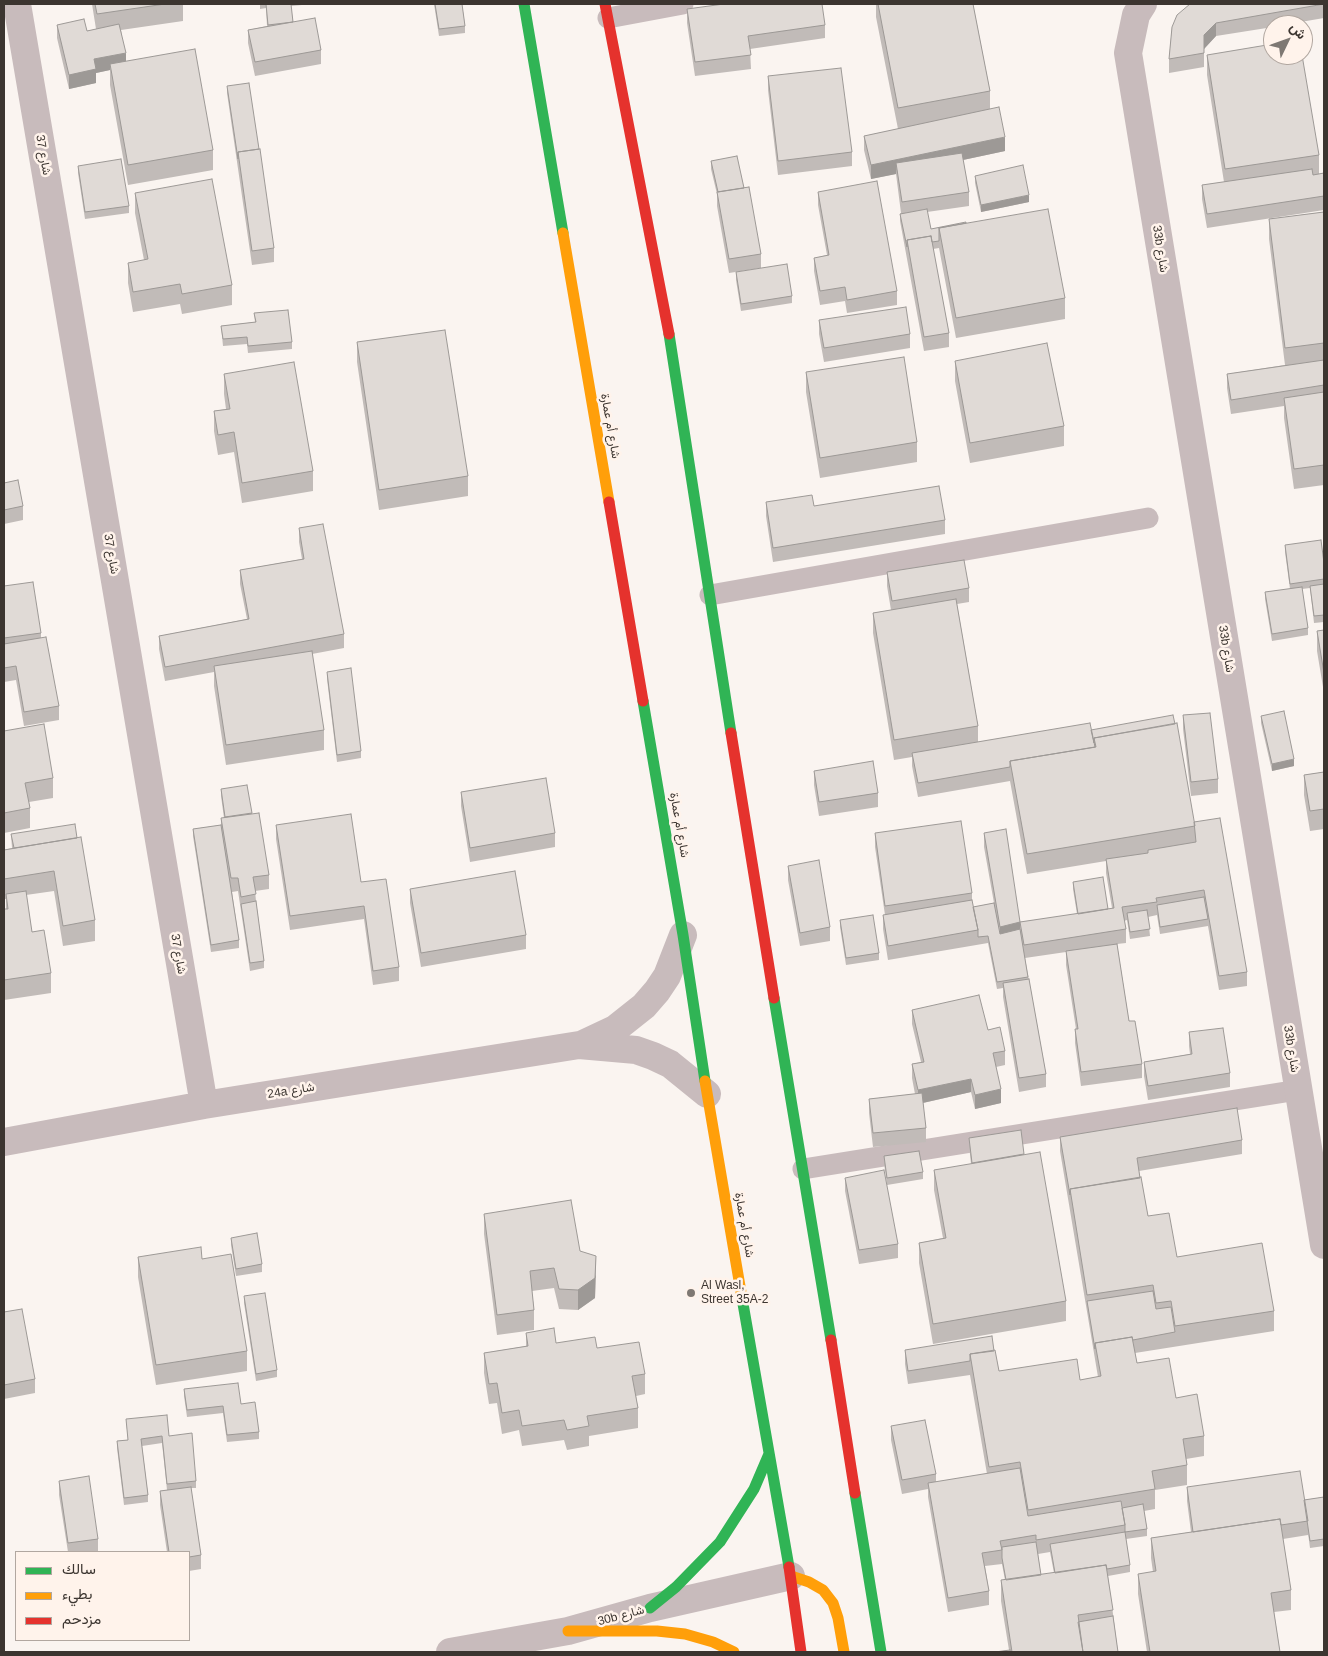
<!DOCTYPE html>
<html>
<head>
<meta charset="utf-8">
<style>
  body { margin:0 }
  #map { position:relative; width:1328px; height:1656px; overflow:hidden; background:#faf4f0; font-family:Helvetica,Vazirmatn,sans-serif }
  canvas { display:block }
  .frame { position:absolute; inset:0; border:5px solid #3c3530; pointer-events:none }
  .legend { position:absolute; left:15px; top:1551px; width:175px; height:90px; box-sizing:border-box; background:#fff3eb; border:1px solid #b1a7a0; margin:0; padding:6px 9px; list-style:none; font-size:15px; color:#3c3530 }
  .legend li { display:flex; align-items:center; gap:10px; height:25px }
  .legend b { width:25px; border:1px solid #b1a7a0 }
  .north { position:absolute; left:1263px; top:15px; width:50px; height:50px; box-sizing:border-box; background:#fff3eb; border:1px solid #b1a7a0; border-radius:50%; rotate:48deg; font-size:14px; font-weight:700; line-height:20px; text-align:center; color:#3c3530 }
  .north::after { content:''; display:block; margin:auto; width:18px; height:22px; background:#7e7873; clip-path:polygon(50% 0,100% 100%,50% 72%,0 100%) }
</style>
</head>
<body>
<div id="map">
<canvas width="1328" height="1656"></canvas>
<div class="frame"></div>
<ul class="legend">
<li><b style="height:6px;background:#30b455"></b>سالك</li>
<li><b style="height:6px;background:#ff9f0a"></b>بطيء</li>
<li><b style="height:6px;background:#e5322d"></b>مزدحم</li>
</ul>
<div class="north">ش</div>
</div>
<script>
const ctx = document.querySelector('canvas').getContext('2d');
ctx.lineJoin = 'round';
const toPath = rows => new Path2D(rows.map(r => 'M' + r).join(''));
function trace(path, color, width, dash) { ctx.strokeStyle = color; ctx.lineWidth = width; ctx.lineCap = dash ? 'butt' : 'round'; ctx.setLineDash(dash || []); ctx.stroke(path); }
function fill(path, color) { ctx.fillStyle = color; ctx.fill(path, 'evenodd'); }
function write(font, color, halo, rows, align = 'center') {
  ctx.font = font + ' Helvetica,Vazirmatn,sans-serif'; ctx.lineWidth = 5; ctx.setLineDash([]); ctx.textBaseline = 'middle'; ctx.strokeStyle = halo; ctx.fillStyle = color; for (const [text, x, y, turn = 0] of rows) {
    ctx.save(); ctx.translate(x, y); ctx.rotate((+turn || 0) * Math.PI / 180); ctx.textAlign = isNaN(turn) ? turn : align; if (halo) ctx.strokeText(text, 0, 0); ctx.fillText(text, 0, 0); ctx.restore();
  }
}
const lane = toPath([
  [608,18,683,4],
  [710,595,1148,518],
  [803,1169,1298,1090]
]);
const street = toPath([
  [17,4,204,1105],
  [1143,4,1136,15,1128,53,1324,1245],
  [581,1045,615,1029,644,1006,657,991,667,976,683,935],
  [4,1142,204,1105,579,1045,636,1050,653,1056,670,1064,707,1094],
  [450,1652,568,1631,650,1608,791,1576]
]);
const fast = toPath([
  [524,4,563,233],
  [669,334,731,733],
  [643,701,683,935,705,1081],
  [774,998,831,1340],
  [742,1298,789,1567],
  [855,1493,881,1652],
  [650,1608,676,1587,720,1542,754,1489,769,1454]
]);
const slow = toPath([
  [563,233,609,502],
  [705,1081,742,1298],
  [791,1576,809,1582,823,1590,833,1603,838,1618,844,1652],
  [568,1631,657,1631,685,1634,713,1642,734,1652]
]);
const jam = toPath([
  [605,4,669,334],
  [609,502,643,701],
  [731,733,774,998],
  [831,1340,855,1493],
  [789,1567,801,1652]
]);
const wall = toPath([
  [92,4,183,4,183,21,121,30,126,62,213,150,213,170,128,185,110,85,110,70,96,73,96,83,69,89,57,38,57,25,87,31,96,29],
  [260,4,313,4,291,6,293,22,321,50,321,64,255,76,248,43,248,30,267,26,266,8,260,9],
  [434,4,462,4,465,26,465,33,439,36],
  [876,4,973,4,990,91,990,109,1005,151,963,160,969,192,969,206,927,212,931,229,966,223,1065,298,1065,319,956,338,939,248,933,249,949,333,949,347,924,351,900,221,900,214,901,213,896,174,871,179,864,150,864,136,898,129,876,17],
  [1324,4,1324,18,1283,25,1273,25,1273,27,1216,36,1204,49,1204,67,1169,73,1169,59,1172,27],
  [687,9,825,25,825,38,750,49,751,69,695,76,687,23],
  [1207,55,1319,155,1319,174,1324,173,1324,210,1207,228,1202,199,1202,185,1224,182,1207,75],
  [768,76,852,152,852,166,778,175,768,90],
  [227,86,274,248,274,262,252,265,227,93],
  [711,161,744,188,761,254,761,268,729,273,717,206,717,194,711,169],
  [78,166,129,206,129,213,85,219,78,173],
  [975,176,1029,202,981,212,975,183],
  [818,192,897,291,897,305,847,313,845,301,820,305,814,271,814,258,827,255,818,205],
  [135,193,232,285,232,305,182,314,180,304,133,312,128,283,128,263,144,260,135,213],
  [1324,212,1324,485,1294,489,1284,418,1284,406,1231,414,1227,388,1227,374,1285,365,1269,239,1269,219],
  [736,272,792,296,792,303,741,311,736,280],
  [254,313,292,342,292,349,248,353,247,344,223,346,221,326,255,322],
  [819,320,910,334,910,348,824,362,819,334],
  [357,342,468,476,468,496,379,510,357,362],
  [955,361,1064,426,1064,446,970,463,955,381],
  [806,372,917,442,917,462,820,478,806,392],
  [224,374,313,471,313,491,242,503,234,452,218,455,214,431,214,411,226,409,224,394],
  [4,483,23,506,23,520,4,524],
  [766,502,945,520,945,534,773,562,766,516],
  [299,528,344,634,344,648,312,654,324,730,324,750,226,765,214,686,214,672,165,681,159,649,159,636,247,619,240,584,240,570,302,559,299,542],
  [1285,545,1324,563,1324,622,1314,623,1310,588,1302,589,1308,628,1308,635,1272,641,1265,599,1265,592,1290,589,1285,552],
  [887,572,969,588,969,602,957,604,978,726,978,742,1091,730,1194,822,1247,972,1247,986,1219,990,1208,926,1160,934,1157,915,1148,917,1150,936,1130,939,1127,920,1124,921,1126,929,1126,943,1117,944,1129,1021,1142,1064,1142,1078,1081,1086,1075,1043,1075,1029,1076,1029,1066,965,1066,952,1025,958,1046,1074,1046,1087,1019,1092,1003,997,1003,988,997,989,988,943,888,960,883,929,883,915,885,915,875,847,875,833,972,893,972,900,973,907,994,903,984,847,984,833,1020,922,1020,929,1020,922,1077,914,1073,889,1073,882,1108,909,1112,908,1106,873,1106,861,1027,874,1010,781,918,797,912,766,912,757,894,760,873,633,873,613,891,610,887,586],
  [4,586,41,633,41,638,59,706,59,720,24,726,16,680,4,682],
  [1324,630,1324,693,1317,651,1317,631],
  [327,672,361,751,361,758,337,762,327,679],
  [1183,715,1218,779,1218,793,1191,796,1183,729],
  [1261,716,1294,766,1272,771,1261,723],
  [4,731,53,778,53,798,29,802,30,808,30,828,4,833],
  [814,771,878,793,878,807,819,816,814,785],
  [1324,772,1324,829,1310,831,1304,795,1304,775],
  [221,789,252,813,269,875,269,889,255,891,256,901,264,961,264,968,250,971,238,891,232,892,239,940,239,948,211,952,193,836,193,829,221,825,221,818,224,818,221,796],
  [461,792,555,833,555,847,470,862,461,806],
  [276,825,361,882,399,967,399,981,373,985,364,919,290,930,276,839],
  [11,834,77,838,95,920,95,941,63,946,54,891,26,895,32,932,51,973,51,993,4,1000,4,909,6,909,6,899,4,899,4,850,12,848],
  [788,866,830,927,830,941,800,946,788,880],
  [410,889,526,935,526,949,421,967,410,903],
  [840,920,879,953,879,960,846,965,840,927],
  [912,1010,988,1030,1005,1051,1005,1065,996,1067,1001,1103,975,1109,971,1092,923,1103,926,1128,926,1142,873,1147,869,1113,869,1099,915,1094,912,1078,912,1064,921,1062,912,1024],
  [1189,1032,1230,1073,1230,1087,1148,1100,1144,1076,1144,1062,1190,1054,1189,1046],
  [1060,1137,1242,1140,1242,1154,1139,1171,1148,1216,1177,1257,1274,1311,1274,1331,1135,1353,1137,1363,1176,1398,1204,1436,1204,1456,1186,1459,1187,1465,1187,1485,1155,1490,1155,1509,1144,1511,1147,1529,1147,1536,1126,1539,1130,1565,1130,1572,1108,1576,1118,1652,995,1652,1009,1650,1001,1601,1001,1580,1005,1580,1002,1564,985,1566,989,1591,989,1605,948,1612,928,1497,928,1489,902,1494,891,1440,891,1426,936,1474,936,1482,987,1474,970,1375,908,1384,905,1364,905,1350,994,1351,999,1371,1080,1380,1098,1377,1060,1151],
  [1050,1552,1054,1573,1041,1575,1038,1554],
  [969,1138,1024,1154,1066,1301,1066,1321,933,1344,919,1263,919,1243,943,1238,934,1190,934,1170,971,1164,969,1145],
  [884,1156,923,1172,923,1179,887,1185,884,1163],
  [845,1178,898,1244,898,1258,859,1264,845,1191],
  [484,1214,580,1251,596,1276,595,1298,578,1310,559,1309,554,1288,532,1291,534,1310,534,1330,497,1335,484,1234],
  [231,1238,262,1264,262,1272,236,1276,231,1245],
  [138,1257,247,1351,247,1371,156,1385,138,1277],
  [244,1296,277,1370,277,1377,256,1381,244,1303],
  [4,1312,35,1379,35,1393,4,1399],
  [526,1333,556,1343,597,1348,645,1374,645,1394,636,1396,638,1408,638,1428,589,1436,589,1446,567,1450,564,1440,522,1446,519,1430,502,1434,497,1403,489,1404,484,1373,484,1353,526,1346],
  [184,1389,241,1404,259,1432,259,1439,227,1442,223,1413,187,1417,184,1396],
  [126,1419,169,1436,196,1481,196,1488,191,1488,201,1555,201,1569,189,1571,189,1552,167,1552,160,1505,160,1491,167,1490,162,1443,142,1446,148,1495,148,1502,124,1505,117,1448,117,1441,128,1440],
  [59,1481,98,1539,98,1552,68,1552,59,1495],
  [1187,1487,1304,1500,1324,1497,1324,1546,1310,1548,1308,1533,1308,1535,1283,1539,1291,1590,1291,1610,1274,1612,1280,1652,1147,1652,1138,1594,1138,1574,1153,1572,1151,1558,1151,1538,1191,1532,1187,1501]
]);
const shadedWall = toPath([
  [1216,23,1216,36,1204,49,1204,35],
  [126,53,126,67,110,64,110,70,96,73,96,83,69,89,69,75,94,59],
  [1005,137,1005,151,897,174,896,163,896,174,871,179,871,165],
  [1029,195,1029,202,981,212,981,205],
  [1294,759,1294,766,1272,771,1272,764],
  [1020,922,1020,936,1000,941,1000,927],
  [971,1079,971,1092,918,1104,918,1090],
  [1001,1089,1001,1103,975,1109,975,1095],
  [596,1256,595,1298,578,1310,578,1290]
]);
const building = toPath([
  [95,4,165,4,97,14,95,4],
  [266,4,291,4,293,22,268,25,266,4],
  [435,4,462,4,465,26,439,29,435,4],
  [724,4,822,4,825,25,748,36,751,55,695,62,687,9,724,4],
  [878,4,973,4,990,91,898,108,878,4],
  [1190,4,1324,4,1216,23,1204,35,1204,53,1169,59,1172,27,1177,15,1190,4],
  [315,18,321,50,255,62,248,30,315,18],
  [84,19,87,31,119,24,126,53,94,59,96,69,69,75,57,25,84,19],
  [1273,44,1273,55,1302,55,1319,155,1225,169,1207,55,1273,44],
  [195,49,213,150,128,165,110,64,195,49],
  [841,68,852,152,778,161,768,76,841,68],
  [249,83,259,149,238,152,238,159,227,86,249,83],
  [999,107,1005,137,871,165,864,136,999,107],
  [260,149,274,248,252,251,238,152,260,149],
  [962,153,969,192,902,202,896,163,962,153],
  [737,156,744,188,718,192,711,161,737,156],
  [121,159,129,206,85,212,78,166,121,159],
  [1023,165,1029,195,981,205,975,176,1023,165],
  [1312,169,1313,175,1324,173,1324,196,1207,214,1202,185,1312,169],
  [212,179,232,285,182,294,180,284,133,292,128,263,148,259,135,193,212,179],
  [877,181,897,291,847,300,845,287,820,291,814,258,829,255,818,192,877,181],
  [749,187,761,254,729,259,717,192,749,187],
  [927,209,931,229,966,222,966,223,939,228,939,241,932,242,931,236,907,240,907,247,900,214,927,209],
  [1048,209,1065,298,956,318,939,228,1048,209],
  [1324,212,1324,343,1285,348,1269,219,1324,212],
  [931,236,949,333,924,337,907,240,931,236],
  [787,264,792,296,741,304,736,272,787,264],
  [906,307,910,334,824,348,819,320,906,307],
  [288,310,292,342,248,346,247,337,223,339,221,326,256,322,254,313,288,310],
  [445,330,468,476,379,490,357,342,445,330],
  [1047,343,1064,426,970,443,955,361,1047,343],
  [904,357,917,442,820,458,806,372,904,357],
  [1324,360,1324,385,1231,400,1227,374,1324,360],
  [294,362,313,471,242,483,234,432,218,435,214,411,230,409,224,374,294,362],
  [1324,392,1324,465,1294,469,1284,398,1324,392],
  [18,480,23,506,4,510,4,483,18,480],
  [939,486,945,520,773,548,766,502,812,495,814,506,939,486],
  [323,524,344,634,165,667,159,636,249,619,240,570,304,559,299,528,323,524],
  [1321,540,1324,563,1324,579,1290,584,1285,545,1321,540],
  [964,560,969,588,892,601,887,572,964,560],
  [33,582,41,633,4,638,4,586,33,582],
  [1324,584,1324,615,1314,616,1310,586,1324,584],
  [1302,587,1308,628,1272,634,1265,592,1302,587],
  [956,599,978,726,894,740,873,613,956,599],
  [1324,630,1324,673,1317,631,1324,630],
  [46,637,59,706,24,712,16,666,4,668,4,644,46,637],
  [312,651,324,730,226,745,214,666,312,651],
  [351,668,361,751,337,755,327,672,351,668],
  [1284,711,1294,759,1272,764,1261,716,1284,711],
  [1210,713,1218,779,1191,782,1183,715,1210,713],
  [1173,715,1175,724,1094,738,1094,743,1091,730,1173,715],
  [1090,723,1095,747,1010,761,1010,767,918,783,912,753,1090,723],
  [1177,723,1195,826,1027,854,1010,761,1096,747,1094,738,1177,723],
  [44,724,53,778,25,783,30,808,4,813,4,731,44,724],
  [873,761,878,793,819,802,814,771,873,761],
  [1324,772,1324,809,1310,811,1304,775,1324,772],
  [546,778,555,833,470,848,461,792,546,778],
  [247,785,252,813,225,817,221,789,247,785],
  [259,813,269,875,253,877,256,894,241,897,238,878,231,878,221,818,259,813],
  [351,814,361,882,386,879,399,967,373,971,364,906,290,916,276,825,351,814],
  [1220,818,1247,972,1219,976,1204,890,1156,898,1157,902,1122,907,1126,929,1024,945,1020,922,1114,908,1106,859,1148,853,1148,850,1196,842,1194,822,1220,818],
  [961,821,972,893,885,906,875,833,961,821],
  [75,824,77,838,14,848,11,834,75,824],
  [221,825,239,940,211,945,193,829,221,825],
  [1006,829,1020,922,1000,927,984,833,1006,829],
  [81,837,95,920,63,926,54,871,4,879,4,850,81,837],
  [819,860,830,927,800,933,788,866,819,860],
  [515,871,526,935,421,953,410,889,515,871],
  [1103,877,1108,909,1078,914,1073,882,1103,877],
  [26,891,32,932,44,930,51,973,4,980,4,909,8,909,6,894,26,891],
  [1204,897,1208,919,1160,927,1157,905,1204,897],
  [972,900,978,930,888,946,883,915,972,900],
  [256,901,264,961,250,963,241,904,256,901],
  [994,903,1000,934,1020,929,1028,977,997,982,988,936,978,937,978,930,973,907,994,903],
  [1147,910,1150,929,1130,932,1127,913,1147,910],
  [873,915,879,953,846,958,840,920,873,915],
  [1117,944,1129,1021,1135,1021,1142,1064,1081,1072,1075,1029,1078,1029,1066,951,1117,944],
  [1029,979,1046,1074,1019,1078,1003,983,1029,979],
  [979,995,988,1030,1000,1027,1005,1051,993,1053,1001,1089,975,1095,971,1079,918,1090,912,1064,924,1062,912,1010,979,995],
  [1223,1028,1230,1073,1148,1086,1144,1062,1192,1054,1189,1032,1223,1028],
  [922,1093,926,1128,873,1133,869,1099,922,1093],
  [1237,1108,1242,1140,1137,1158,1140,1178,1070,1189,1070,1195,1060,1137,1237,1108],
  [1021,1130,1024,1154,972,1163,969,1138,1021,1130],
  [919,1151,923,1172,887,1178,884,1156,919,1151],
  [1040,1152,1066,1301,933,1324,919,1243,946,1238,934,1170,1040,1152],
  [884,1170,898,1244,859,1250,845,1178,884,1170],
  [1141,1177,1148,1216,1169,1213,1177,1257,1262,1243,1274,1311,1175,1326,1171,1301,1156,1303,1153,1285,1087,1295,1070,1189,1141,1177],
  [571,1200,580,1251,596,1256,595,1278,578,1290,559,1289,554,1268,530,1271,534,1310,497,1315,484,1214,571,1200],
  [257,1233,262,1264,236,1269,231,1238,257,1233],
  [201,1247,202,1259,231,1254,247,1351,156,1365,138,1257,201,1247],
  [1153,1291,1156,1309,1171,1307,1175,1332,1133,1340,1132,1337,1095,1343,1095,1349,1087,1301,1153,1291],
  [265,1293,277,1370,256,1374,244,1296,265,1293],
  [22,1309,35,1379,4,1385,4,1312,22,1309],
  [554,1328,556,1343,595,1337,597,1348,639,1342,645,1374,632,1376,638,1408,587,1416,589,1426,567,1430,564,1420,522,1426,519,1410,502,1413,497,1383,489,1384,484,1353,528,1346,526,1333,554,1328],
  [992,1336,994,1351,970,1354,970,1361,908,1371,905,1350,992,1336],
  [1132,1337,1137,1363,1169,1358,1176,1398,1197,1394,1204,1436,1183,1439,1187,1465,1152,1471,1155,1489,1028,1510,1020,1462,989,1467,970,1354,995,1350,999,1371,1077,1359,1080,1380,1101,1376,1095,1343,1132,1337],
  [238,1383,241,1404,255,1402,259,1432,227,1435,223,1406,187,1410,184,1389,238,1383],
  [167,1415,169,1436,192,1433,196,1481,167,1484,162,1436,141,1439,148,1495,124,1498,117,1441,128,1440,126,1419,167,1415],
  [925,1420,936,1474,902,1480,891,1426,925,1420],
  [1020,1468,1028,1516,1121,1501,1125,1525,1036,1540,1036,1535,1000,1541,1002,1550,982,1553,989,1591,948,1598,928,1483,1020,1468],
  [1300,1471,1308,1521,1281,1525,1280,1519,1193,1532,1187,1487,1300,1471],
  [89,1476,98,1539,68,1543,59,1481,89,1476],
  [191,1487,201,1555,189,1557,189,1552,169,1552,160,1491,191,1487],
  [1324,1497,1324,1539,1310,1541,1304,1500,1324,1497],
  [1143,1504,1147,1529,1125,1532,1125,1525,1122,1508,1143,1504],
  [1280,1519,1291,1590,1271,1593,1280,1652,1150,1652,1138,1574,1156,1571,1151,1538,1280,1519],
  [1125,1532,1130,1565,1107,1569,1106,1565,1055,1573,1050,1544,1125,1532],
  [1036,1542,1041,1575,1006,1580,1002,1558,1002,1547,1036,1542],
  [1106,1565,1113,1610,1078,1615,1083,1652,1012,1652,1001,1580,1106,1565],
  [1113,1616,1118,1652,1083,1652,1078,1622,1113,1616],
  [1010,1650,1010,1652,995,1652,1010,1650]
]);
const markers = [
  [691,1293,5,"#7e7873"]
];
const streetNames = [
  ["شارع 37",43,155,80],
  ["33b شارع",1160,249,81],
  ["شارع أم عمارة",610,426,80],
  ["شارع 37",111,554,80],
  ["33b شارع",1226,649,81],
  ["شارع أم عمارة",679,825,80],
  ["شارع 37",178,954,80],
  ["33b شارع",1291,1049,81],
  ["24a شارع",291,1091,-9],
  ["شارع أم عمارة",744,1225,80],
  ["30b شارع",621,1616,-15]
];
const poiNames = [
  ["Al Wasl,",701,1286],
  ["Street 35A-2",701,1300]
];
trace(lane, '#c8bbbc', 21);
trace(street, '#c8bbbc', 28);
trace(fast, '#30b455', 11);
trace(slow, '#ff9f0a', 11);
trace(jam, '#e5322d', 11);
fill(wall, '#c1bbb8');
fill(shadedWall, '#9d9996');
fill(building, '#e0dad6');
trace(building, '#9d9996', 1);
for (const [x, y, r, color] of markers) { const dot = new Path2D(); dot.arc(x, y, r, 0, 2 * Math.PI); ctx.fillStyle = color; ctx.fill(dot); trace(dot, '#fff3eb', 2); }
write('12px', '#3c3530', '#fff3eb', streetNames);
write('12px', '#3c3530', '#fff3eb', poiNames, 'left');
</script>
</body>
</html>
